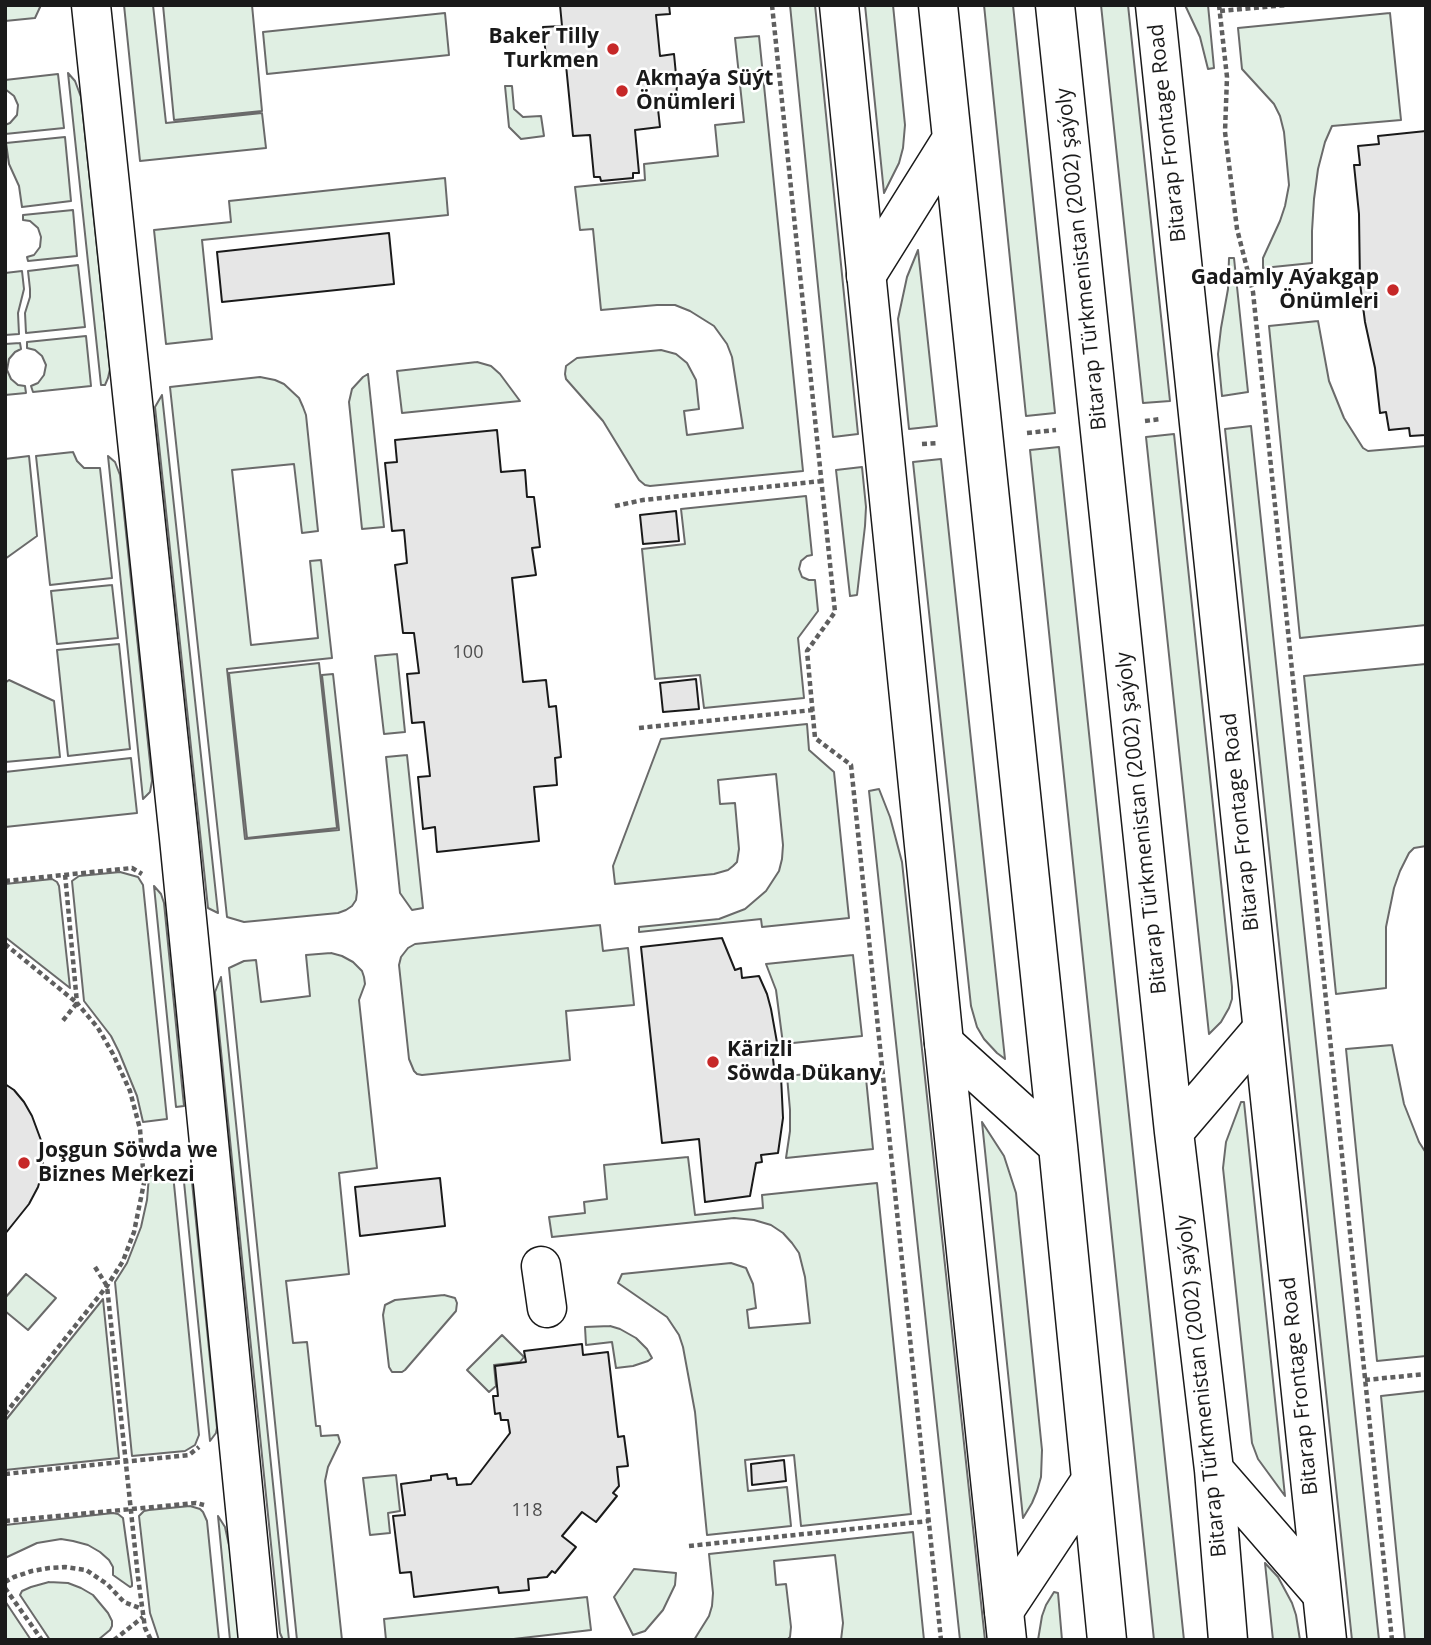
<!DOCTYPE html>
<html>
<head>
<meta charset="utf-8">
<style>
  body { margin:0 }
  #map { position:relative; width:1431px; height:1645px; overflow:hidden; background:#fff; font-family:"Open Sans",sans-serif }
  canvas { display:block }
  .frame { position:absolute; inset:0; border:7px solid #1a1a1a; pointer-events:none }
</style>
</head>
<body>
<div id="map">
<canvas width="1431" height="1645"></canvas>
<div class="frame"></div>
</div>
<script>
const ctx = document.querySelector('canvas').getContext('2d');
ctx.lineJoin = 'round';
function fill(path, color) { ctx.fillStyle = color; ctx.fill(path, 'evenodd'); }
const toPath = rows => new Path2D(rows.map(r => 'M' + r).join(''));
function trace(path, color, width, dash) { ctx.strokeStyle = color; ctx.lineWidth = width; ctx.lineCap = dash ? 'butt' : 'round'; ctx.setLineDash(dash || []); ctx.stroke(path); }
function write(font, color, halo, rows, align = 'center') {
  ctx.font = font + ' "Open Sans",sans-serif'; ctx.lineWidth = 5; ctx.setLineDash([]); ctx.textBaseline = 'middle'; ctx.strokeStyle = halo; ctx.fillStyle = color; for (const [text, x, y, turn = 0] of rows) {
    ctx.save(); ctx.translate(x, y); ctx.rotate((+turn || 0) * Math.PI / 180); ctx.textAlign = isNaN(turn) ? turn : align; if (halo) ctx.strokeText(text, 0, 0); ctx.fillText(text, 0, 0); ctx.restore();
  }
}
const green = toPath([
  [5,5,41,5,35,18,5,21,5,5],
  [124,5,153,5,166,123,262,113,266,148,140,161,124,5],
  [163,5,252,5,262,111,174,120,163,5],
  [790,5,815,5,858,434,833,437,790,5],
  [865,5,893,5,905,125,903,148,899,163,884,193,865,5],
  [984,5,1013,5,1055,413,1026,416,984,5],
  [1101,5,1128,5,1170,401,1143,403,1101,5],
  [1185,5,1208,5,1214,68,1208,69,1200,37,1185,5],
  [445,13,449,55,267,74,263,32,445,13],
  [1390,13,1401,120,1332,126,1325,142,1318,169,1314,199,1312,231,1312,263,1263,268,1263,258,1280,221,1285,206,1289,185,1284,132,1280,116,1274,104,1242,69,1238,28,1390,13],
  [759,36,803,471,650,486,645,485,639,480,603,421,566,379,565,374,566,366,577,358,661,350,676,354,687,363,696,380,699,409,684,411,687,435,743,428,732,357,727,344,714,326,690,311,675,305,657,305,601,310,593,229,580,230,575,187,645,180,644,164,718,156,715,125,744,122,735,38,759,36],
  [68,73,75,81,81,97,110,369,108,378,105,385,101,385,68,73],
  [58,74,64,128,5,134,5,125,10,123,17,115,18,105,14,96,5,89,5,80,58,74],
  [505,86,512,86,514,109,523,117,541,116,544,136,521,139,509,127,505,86],
  [65,137,71,201,22,207,19,186,9,164,6,143,65,137],
  [445,178,448,215,202,240,212,339,166,344,154,230,231,222,229,201,445,178],
  [73,210,77,256,28,261,27,257,34,255,40,247,41,237,38,228,30,221,23,220,23,215,73,210],
  [918,250,937,426,909,429,898,319,907,277,918,250],
  [1229,258,1234,258,1248,392,1222,396,1218,354,1221,328,1228,289,1229,258],
  [78,265,85,327,26,333,25,313,30,297,30,289,28,271,78,265],
  [22,271,24,289,18,313,19,334,5,335,5,273,22,271],
  [1318,321,1329,381,1344,418,1363,448,1368,451,1426,446,1426,625,1300,638,1269,326,1318,321],
  [86,336,91,386,33,392,31,386,38,383,44,375,46,365,42,356,35,350,27,348,27,342,86,336],
  [20,343,21,349,15,352,9,359,7,370,11,379,18,385,25,386,26,393,5,395,5,344,20,343],
  [477,362,491,366,500,374,520,401,402,413,397,371,477,362],
  [368,374,384,527,362,529,349,402,352,389,363,377,368,374],
  [260,377,275,380,284,384,299,398,303,407,306,415,318,531,302,533,294,464,232,470,251,645,318,638,310,561,321,560,332,658,227,669,245,839,339,830,322,675,333,674,357,892,356,900,352,906,346,910,338,913,244,922,227,917,170,387,260,377],
  [162,395,218,913,208,908,155,407,162,395],
  [1251,426,1379,1640,1352,1640,1225,429,1251,426],
  [1174,434,1232,987,1232,999,1229,1008,1221,1022,1209,1034,1146,437,1174,434],
  [1059,447,1184,1640,1154,1640,1030,450,1059,447],
  [73,452,77,461,84,468,100,468,112,578,50,585,36,456,73,452],
  [29,456,37,536,5,559,5,459,29,456],
  [108,456,115,462,120,475,152,781,150,792,143,799,108,456],
  [941,459,1005,1059,997,1053,984,1039,977,1027,971,1006,913,462,941,459],
  [862,467,866,507,865,526,857,595,850,596,836,470,862,467],
  [806,496,812,555,807,556,801,561,799,569,802,577,809,580,815,580,818,611,798,638,804,698,704,708,700,675,655,679,642,549,685,544,681,509,806,496],
  [112,585,118,638,57,644,51,591,112,585],
  [119,644,130,749,68,756,57,650,119,644],
  [397,654,405,732,384,734,375,656,397,654],
  [319,663,337,828,247,838,229,673,319,663],
  [1426,664,1426,846,1414,848,1409,853,1400,871,1394,888,1386,927,1386,988,1336,994,1304,676,1426,664],
  [9,680,54,701,60,757,5,762,5,683,9,680],
  [807,724,809,750,834,772,849,918,762,927,761,919,639,932,639,927,719,919,745,909,766,891,779,871,782,859,783,845,776,774,718,780,720,804,735,803,739,849,737,862,733,866,728,870,714,874,615,884,613,866,661,739,807,724],
  [407,755,423,908,412,910,400,893,386,757,407,755],
  [131,758,137,813,5,827,5,772,131,758],
  [879,789,890,817,902,862,985,1640,960,1640,869,791,879,789],
  [120,872,138,877,143,885,167,1119,143,1122,137,1096,119,1052,111,1036,84,1001,72,881,79,876,120,872],
  [52,879,57,882,59,886,70,988,5,937,5,884,52,879],
  [154,886,161,894,164,903,184,1106,176,1107,154,886],
  [600,925,603,951,628,948,634,1005,566,1011,570,1060,422,1075,417,1074,414,1071,409,1059,399,965,401,957,408,948,415,944,600,925],
  [331,953,342,956,353,962,362,971,364,977,365,984,359,1000,377,1168,339,1173,349,1274,286,1281,293,1343,307,1342,316,1426,320,1426,321,1436,338,1435,340,1442,328,1467,325,1481,342,1640,297,1640,229,968,244,961,256,960,261,1002,310,996,306,955,331,953],
  [853,955,862,1036,783,1044,776,990,766,964,853,955],
  [221,977,289,1640,283,1640,280,1633,215,992,221,977],
  [1392,1045,1404,1104,1419,1142,1426,1153,1426,1356,1377,1361,1346,1049,1392,1045],
  [865,1068,873,1149,786,1158,790,1131,790,1110,787,1076,865,1068],
  [1241,1102,1244,1102,1285,1496,1258,1459,1252,1443,1223,1168,1226,1142,1241,1102],
  [982,1122,1004,1156,1016,1193,1042,1450,1041,1477,1037,1491,1032,1503,1023,1518,982,1122],
  [688,1157,695,1215,763,1208,762,1195,877,1183,911,1514,801,1526,794,1455,745,1460,748,1491,787,1487,791,1526,707,1535,695,1412,683,1347,679,1335,667,1317,618,1283,622,1274,731,1263,746,1268,753,1284,756,1308,747,1310,749,1328,810,1323,805,1277,799,1253,792,1243,783,1233,771,1225,754,1220,734,1218,552,1237,549,1217,585,1213,584,1202,607,1199,604,1165,688,1157],
  [183,1172,191,1172,217,1428,216,1433,210,1441,183,1172],
  [173,1174,199,1435,195,1445,185,1451,132,1456,115,1282,127,1263,141,1227,147,1200,149,1176,173,1174],
  [26,1274,56,1298,28,1330,5,1311,5,1298,26,1274],
  [444,1295,455,1298,457,1303,456,1311,405,1370,402,1372,392,1372,389,1367,383,1315,385,1305,395,1300,444,1295],
  [103,1299,119,1458,5,1470,5,1421,103,1299],
  [610,1326,620,1329,636,1338,647,1349,652,1358,648,1361,633,1366,616,1368,612,1342,586,1345,585,1327,610,1326],
  [502,1335,524,1357,520,1362,494,1365,496,1386,489,1392,467,1370,502,1335],
  [1426,1391,1426,1640,1405,1640,1381,1396,1426,1391],
  [396,1475,400,1511,388,1513,390,1533,370,1535,363,1478,396,1475],
  [190,1506,200,1509,203,1512,207,1521,219,1640,159,1640,150,1613,139,1516,144,1511,149,1510,190,1506],
  [113,1513,118,1514,123,1518,132,1583,132,1586,130,1587,113,1575,113,1567,109,1560,100,1552,88,1545,73,1541,61,1539,37,1543,5,1558,5,1525,113,1513],
  [218,1516,225,1527,230,1550,240,1640,230,1640,218,1516],
  [913,1532,924,1640,841,1640,843,1623,835,1555,774,1561,776,1585,786,1584,791,1627,790,1637,787,1640,694,1640,709,1616,712,1606,713,1593,709,1554,913,1532],
  [1265,1563,1278,1577,1292,1603,1296,1615,1300,1640,1273,1640,1265,1563],
  [634,1569,676,1573,675,1585,663,1610,645,1631,633,1635,614,1597,634,1569],
  [49,1582,68,1583,81,1588,93,1595,108,1613,112,1621,112,1626,110,1630,98,1640,50,1640,20,1595,22,1591,31,1587,49,1582],
  [1054,1592,1058,1593,1062,1640,1038,1640,1042,1616,1046,1605,1054,1592],
  [587,1597,591,1630,505,1640,386,1640,384,1619,587,1597],
  [5,1601,31,1640,5,1640,5,1601]
]);
const building = toPath([
  [560,5,669,5,670,14,656,15,660,56,674,54,677,85,676,98,673,108,658,109,660,127,635,130,639,173,633,173,633,178,601,181,600,177,594,177,590,135,573,136,566,65,547,67,543,27,562,26,560,5],
  [1426,131,1426,435,1410,436,1409,428,1389,430,1386,412,1380,413,1375,368,1365,322,1360,283,1359,214,1354,165,1360,165,1358,146,1379,144,1378,136,1426,131],
  [389,233,394,284,222,302,217,252,389,233],
  [497,430,501,472,525,470,527,497,534,497,540,547,532,548,536,575,512,578,523,682,546,680,549,707,556,706,561,757,555,758,557,785,534,787,539,841,437,852,435,827,423,829,418,777,430,776,424,722,412,723,407,674,419,673,414,633,403,633,395,565,407,563,404,530,392,531,385,463,397,462,395,440,497,430],
  [676,511,679,541,643,544,640,515,676,511],
  [696,679,699,709,663,712,660,683,696,679],
  [722,938,735,970,741,968,742,978,759,976,767,994,771,1009,778,1048,772,1049,775,1077,781,1076,783,1118,778,1153,761,1155,762,1162,756,1163,750,1196,705,1202,699,1139,662,1143,641,947,722,938],
  [5,1084,14,1090,24,1102,32,1116,42,1143,43,1156,43,1170,38,1187,29,1204,5,1234,5,1084],
  [440,1178,445,1226,360,1236,355,1187,440,1178],
  [582,1344,583,1355,608,1352,618,1437,624,1436,628,1466,617,1467,619,1486,613,1493,617,1496,596,1522,582,1512,562,1536,576,1547,555,1573,552,1571,547,1577,528,1579,529,1590,499,1593,498,1587,414,1597,411,1572,400,1573,393,1516,405,1515,401,1484,431,1480,431,1476,447,1474,448,1479,456,1478,457,1485,471,1484,510,1433,508,1420,501,1420,500,1413,495,1414,493,1396,498,1396,495,1366,526,1362,524,1351,582,1344],
  [784,1460,786,1481,752,1485,751,1464,784,1460]
]);
const path = toPath([
  [772,5,835,612,807,651,815,738,851,765,941,1640],
  [1219,5,1227,77,1225,132,1237,229,1253,292,1392,1640],
  [1220,11,1286,5],
  [1145,421,1161,419],
  [1027,433,1056,430],
  [922,444,938,443],
  [615,506,643,500,822,481],
  [639,728,813,710],
  [5,881,132,868,142,874],
  [5,944,77,1003,61,1023],
  [95,1267,107,1286,138,1577,145,1628,151,1640],
  [1365,1380,1426,1374],
  [5,1414,107,1286,123,1261,134,1232,144,1183,140,1129,130,1091,113,1054,98,1028,77,1003,65,874],
  [5,1474,189,1455,199,1447],
  [5,1521,196,1503,204,1505],
  [689,1546,929,1521],
  [5,1582,14,1577,32,1571,49,1568,65,1567,86,1570,107,1584,124,1602,142,1609],
  [5,1588,42,1640],
  [114,1640,143,1617]
]);
const minor = toPath([
  [91,5,179,838,258,1640],
  [839,5,944,1043,1007,1640],
  [1155,5,1327,1640],
  [541,1266,547,1308]
]);
const major = toPath([
  [938,5,1058,1146,1107,1640],
  [1055,5,1174,1132,1214,1470,1228,1640],
  [866,276,951,140],
  [944,1043,1058,1146],
  [1174,1132,1262,1029],
  [1214,1470,1321,1593],
  [1004,1611,1091,1480]
]);
const markers = [
  [613,49,7,"#c62828"],
  [622,91,7,"#c62828"],
  [1393,290,7,"#c62828"],
  [713,1062,7,"#c62828"],
  [24,1163,7,"#c62828"]
];
const numberNames = [
  ["100",468,653],
  ["118",527,1511]
];
const poiNames = [
  ["Baker Tilly",599,37,"right"],
  ["Turkmen",599,61,"right"],
  ["Akmaýa Süýt",636,79],
  ["Önümleri",636,103],
  ["Gadamly Aýakgap",1379,278,"right"],
  ["Önümleri",1379,302,"right"],
  ["Kärizli",727,1050],
  ["Söwda Dükany",727,1074],
  ["Joşgun Söwda we",38,1151],
  ["Biznes Merkezi",38,1175]
];
const streetNames = [
  ["Bitarap Frontage Road",1168,133,-96],
  ["Bitarap Türkmenistan (2002) şaýoly",1082,259,-96],
  ["Bitarap Frontage Road",1241,822,-96],
  ["Bitarap Türkmenistan (2002) şaýoly",1142,823,-96],
  ["Bitarap Türkmenistan (2002) şaýoly",1202,1386,-96],
  ["Bitarap Frontage Road",1300,1386,-96]
];
fill(green, '#e0efe3');
trace(green, '#6a6a6a', 2);
fill(building, '#e6e6e6');
trace(building, '#1a1a1a', 2);
trace(minor, '#1a1a1a', 41);
trace(major, '#1a1a1a', 41);
trace(path, '#5f5f5f', 4.5, [5, 3.5]);
trace(minor, '#fff', 38);
trace(major, '#fff', 38);
for (const [x, y, r, color] of markers) { const dot = new Path2D(); dot.arc(x, y, r, 0, 2 * Math.PI); ctx.fillStyle = color; ctx.fill(dot); trace(dot, '#fff', 2.5); }
write('18px', '#4d4d4d', null, numberNames);
write('bold 21px', '#1a1a1a', '#fff', poiNames, 'left');
write('21px', '#1a1a1a', '#fff', streetNames);
</script>
</body>
</html>
